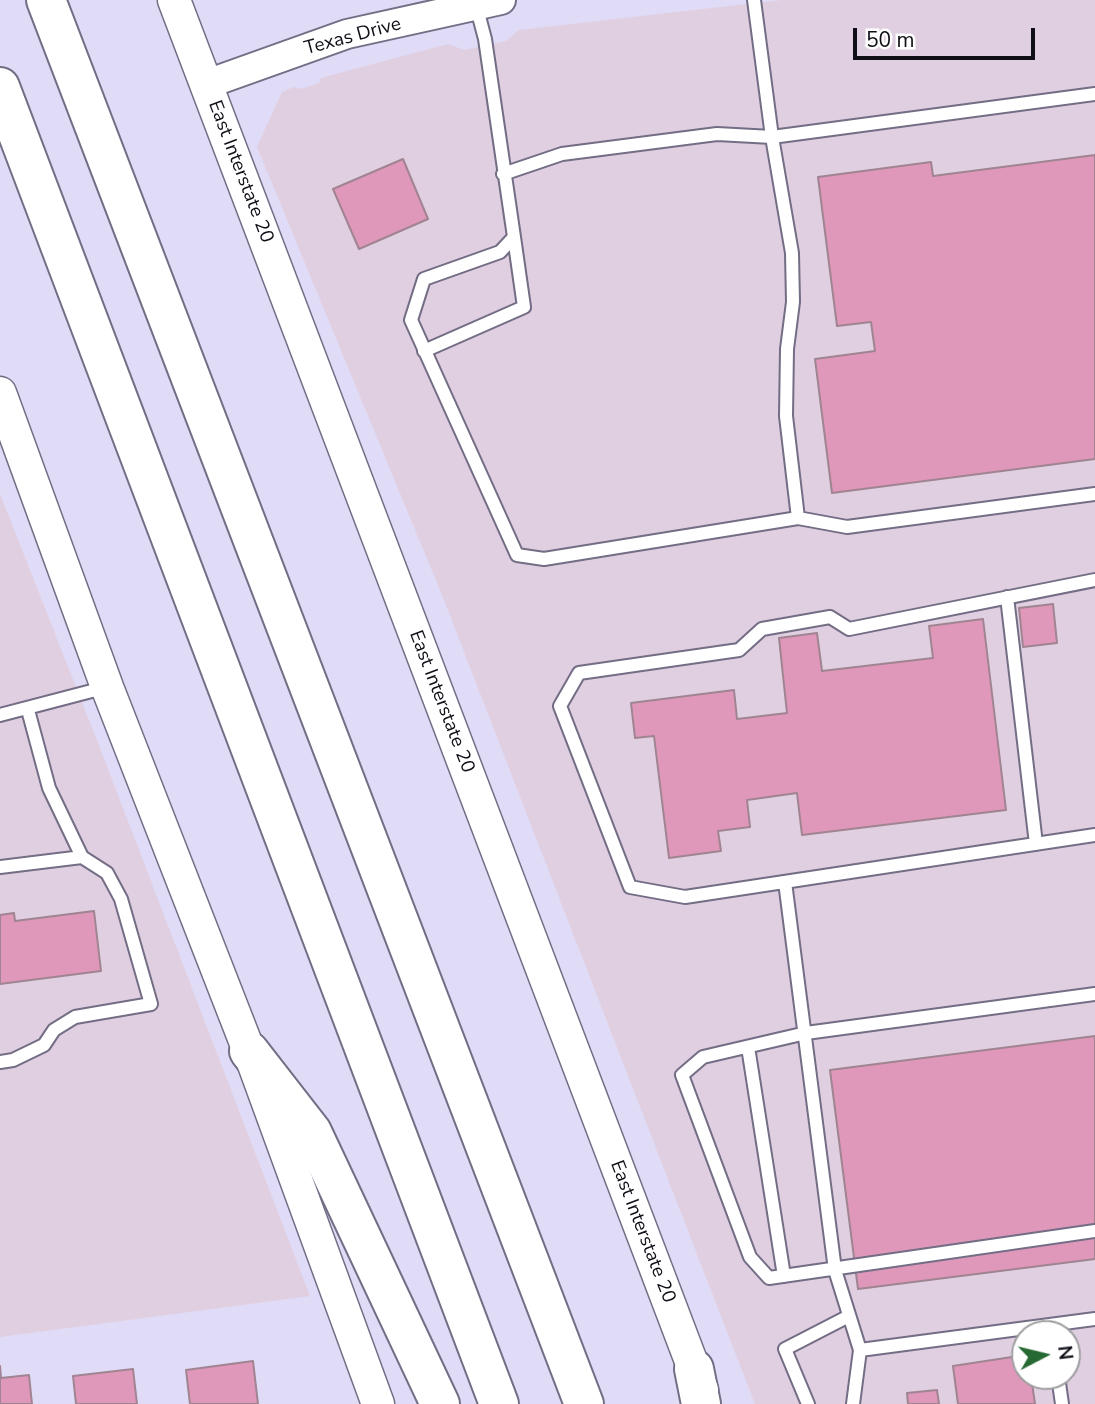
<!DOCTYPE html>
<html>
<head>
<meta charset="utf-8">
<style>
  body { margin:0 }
  #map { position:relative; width:1095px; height:1404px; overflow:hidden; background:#e0dbf6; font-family:"Nunito Sans",sans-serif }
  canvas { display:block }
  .north { position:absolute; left:1011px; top:1320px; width:70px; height:70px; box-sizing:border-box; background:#fff; border:2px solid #9f9fa2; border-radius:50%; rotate:83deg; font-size:19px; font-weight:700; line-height:28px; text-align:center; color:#100e17 }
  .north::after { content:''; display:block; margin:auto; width:24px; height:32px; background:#276933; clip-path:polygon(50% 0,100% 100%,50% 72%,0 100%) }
  .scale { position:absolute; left:853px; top:28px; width:182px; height:32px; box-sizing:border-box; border:4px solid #100e17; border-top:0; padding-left:9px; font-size:21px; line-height:24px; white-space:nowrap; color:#100e17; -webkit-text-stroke:5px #fff; paint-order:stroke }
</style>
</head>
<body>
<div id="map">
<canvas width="1095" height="1404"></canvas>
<div class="north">N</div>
<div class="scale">50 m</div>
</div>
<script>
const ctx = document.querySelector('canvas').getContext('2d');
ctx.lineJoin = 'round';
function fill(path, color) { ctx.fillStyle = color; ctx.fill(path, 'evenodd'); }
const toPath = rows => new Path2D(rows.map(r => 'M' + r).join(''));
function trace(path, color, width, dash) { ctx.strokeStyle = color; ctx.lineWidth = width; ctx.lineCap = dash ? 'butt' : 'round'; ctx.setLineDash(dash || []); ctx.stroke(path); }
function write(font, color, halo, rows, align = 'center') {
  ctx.font = font + ' "Nunito Sans",sans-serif'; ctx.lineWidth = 6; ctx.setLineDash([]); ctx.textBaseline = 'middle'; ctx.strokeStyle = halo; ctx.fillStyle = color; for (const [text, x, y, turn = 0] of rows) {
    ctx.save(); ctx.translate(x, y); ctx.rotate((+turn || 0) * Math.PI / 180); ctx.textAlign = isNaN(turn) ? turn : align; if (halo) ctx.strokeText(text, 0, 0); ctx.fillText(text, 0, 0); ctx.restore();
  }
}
const commercial = toPath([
  [782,0,1095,0,1095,1404,755,1404,442,595,257,147,282,92,294,87,301,89,319,83,321,78,448,44,464,50,506,41,519,30],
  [1025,1334,1067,1334,1067,1376,1025,1376],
  [0,494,98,743,310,1296,0,1337]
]);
const building = toPath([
  [1095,155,1095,459,832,493,815,359,875,351,871,322,837,326,818,177,931,162,933,176,1095,155],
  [403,159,428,219,359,249,333,189,403,159],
  [1053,604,1057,643,1023,647,1019,608,1053,604],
  [983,619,1006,810,802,835,797,793,747,800,750,827,718,831,721,851,669,858,654,736,635,738,631,703,734,690,737,719,787,713,779,638,817,633,822,671,933,658,929,626,983,619],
  [94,911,101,971,0,984,0,915,14,913,15,921,94,911],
  [1095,1036,1095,1259,858,1289,830,1070,1095,1036],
  [1025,1355,1025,1376,1031,1376,1035,1404,958,1404,953,1366,1025,1355],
  [253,1361,258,1404,190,1404,186,1370,253,1361],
  [0,1366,1,1378,29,1375,32,1404,0,1404,0,1366],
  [133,1369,137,1404,76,1404,73,1376,133,1369],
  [937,1390,939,1404,908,1404,907,1393,937,1390]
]);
const service = toPath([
  [754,0,772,137,792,253,793,302,787,349,786,416,798,518],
  [476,5,485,39,514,237,500,252,424,279,411,320,517,555,544,559,798,518,847,527,1095,494],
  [503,174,562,154,717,134,772,137,1095,94],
  [424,351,524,307,514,237],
  [1095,580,849,629,830,617,762,629,739,650,579,673,560,706,630,887,685,897,1095,835],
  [1007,597,1036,844],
  [0,715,107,687],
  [0,867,82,857],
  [785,882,835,1270,860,1350],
  [1095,994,806,1033,703,1057,682,1075,750,1257,769,1278,1095,1231],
  [748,1047,784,1276],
  [0,1062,13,1060,44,1045,54,1030,75,1017,151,1004,121,899,107,873,82,857,49,788,28,710],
  [1058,1376,1062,1404],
  [808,1404,785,1349,849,1316],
  [853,1404,860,1350,1095,1319]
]);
const tertiary = toPath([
  [207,84,347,34,501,0]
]);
const secondary = toPath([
  [174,0,702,1390],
  [0,393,107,687,249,1051,378,1404]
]);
const motorway = toPath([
  [46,0,584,1404],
  [0,87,499,1404],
  [249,1051,312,1132,440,1404],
  [694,1369,701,1404]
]);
const streetNames = [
  ["Texas Drive",353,37,-15],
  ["East Interstate 20",240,172,69],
  ["East Interstate 20",441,702,69],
  ["East Interstate 20",642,1232,69]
];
fill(commercial, '#e0cfe0');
fill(building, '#df98ba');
trace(building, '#a08491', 2);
trace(service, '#736d85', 16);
trace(tertiary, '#736d85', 32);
trace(secondary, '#736d85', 35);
trace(motorway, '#736d85', 42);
trace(service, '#fff', 12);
trace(tertiary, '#fff', 28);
trace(secondary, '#fff', 32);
trace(motorway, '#fff', 38);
write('19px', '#100e17', '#fff', streetNames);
</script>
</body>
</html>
